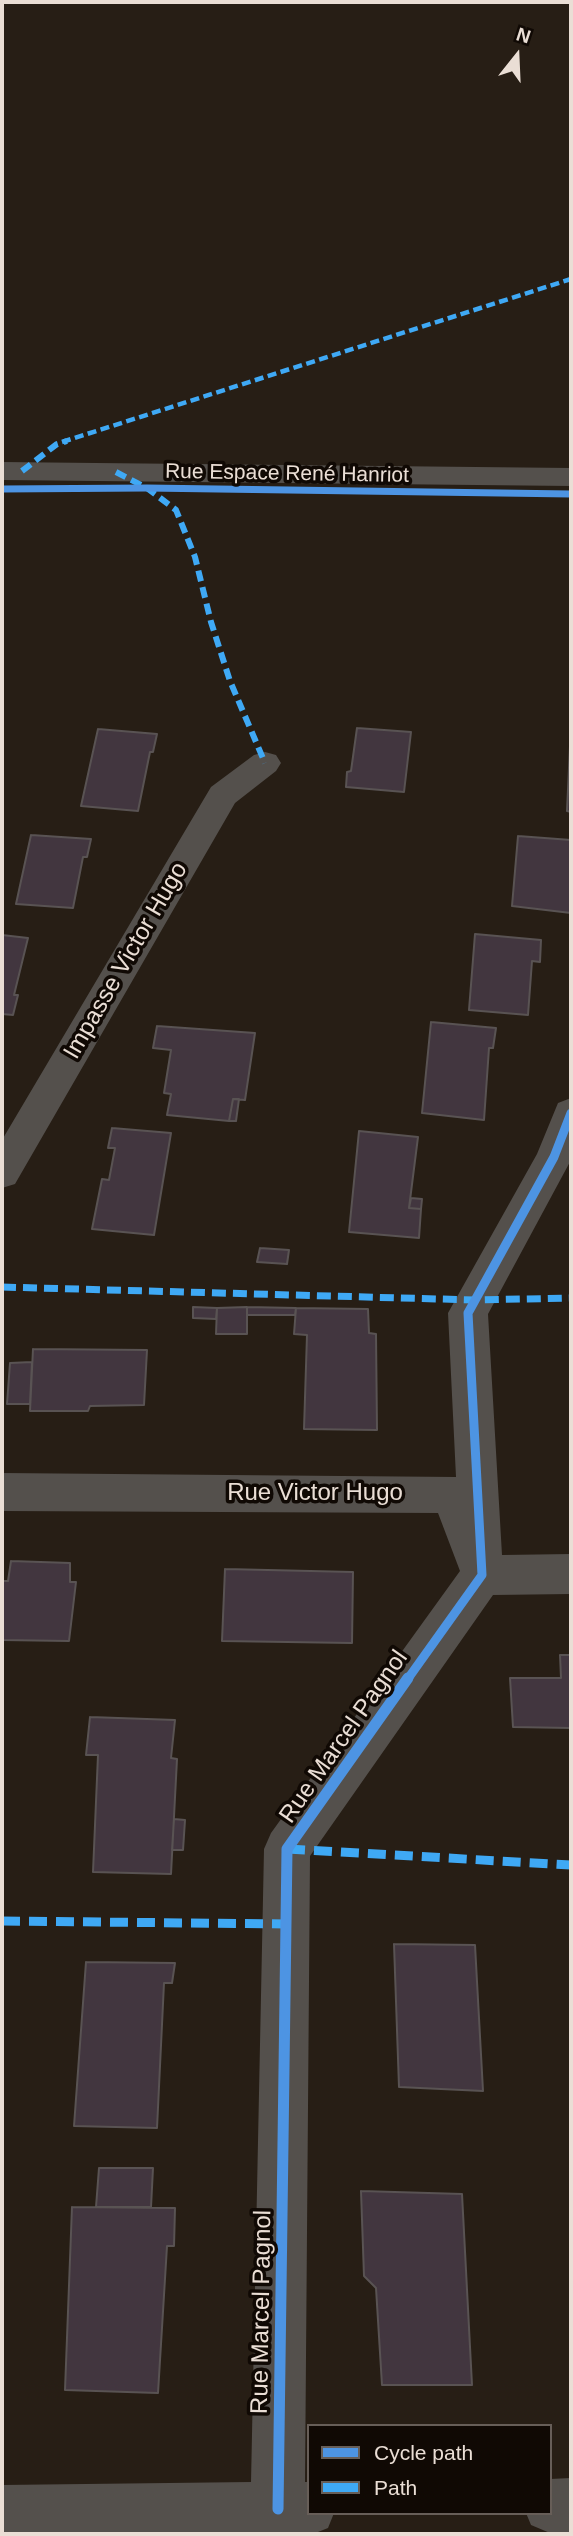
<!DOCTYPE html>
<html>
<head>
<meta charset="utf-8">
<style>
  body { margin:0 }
  #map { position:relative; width:573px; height:2536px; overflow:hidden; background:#271e15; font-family:Helvetica,sans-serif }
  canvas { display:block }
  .frame { position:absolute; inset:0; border:4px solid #eaded5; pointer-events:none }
  .legend { position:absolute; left:307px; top:2424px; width:245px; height:91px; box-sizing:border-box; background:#100904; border:2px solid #675e58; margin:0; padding:9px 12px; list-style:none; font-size:21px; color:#eaded5 }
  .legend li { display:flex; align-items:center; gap:14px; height:35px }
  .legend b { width:35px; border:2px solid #675e58 }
  .north { position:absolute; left:482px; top:21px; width:70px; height:70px; -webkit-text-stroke:5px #100904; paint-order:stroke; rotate:18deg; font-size:19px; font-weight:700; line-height:28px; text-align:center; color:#eaded5 }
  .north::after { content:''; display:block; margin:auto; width:24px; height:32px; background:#eaded5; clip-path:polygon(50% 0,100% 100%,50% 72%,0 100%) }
</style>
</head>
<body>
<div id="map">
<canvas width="573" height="2536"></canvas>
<div class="frame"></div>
<ul class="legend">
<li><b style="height:9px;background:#4d94e3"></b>Cycle path</li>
<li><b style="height:9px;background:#3fa9f5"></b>Path</li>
</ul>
<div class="north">N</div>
</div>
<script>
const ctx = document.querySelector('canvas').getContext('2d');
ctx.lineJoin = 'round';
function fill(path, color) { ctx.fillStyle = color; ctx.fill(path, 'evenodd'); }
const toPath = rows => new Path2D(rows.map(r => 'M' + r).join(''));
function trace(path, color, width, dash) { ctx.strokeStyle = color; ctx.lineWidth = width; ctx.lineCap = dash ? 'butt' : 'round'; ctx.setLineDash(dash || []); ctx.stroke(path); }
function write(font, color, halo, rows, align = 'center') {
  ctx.font = font + ' Helvetica,sans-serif'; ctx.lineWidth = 7; ctx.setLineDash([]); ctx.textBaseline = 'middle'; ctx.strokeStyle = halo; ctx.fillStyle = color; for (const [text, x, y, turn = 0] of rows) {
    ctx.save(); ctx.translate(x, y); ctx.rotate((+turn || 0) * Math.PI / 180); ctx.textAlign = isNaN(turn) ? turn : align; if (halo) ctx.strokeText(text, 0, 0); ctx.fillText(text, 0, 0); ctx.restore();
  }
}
const building = toPath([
  [357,728,411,732,404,792,346,787,347,772,351,771,357,728],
  [98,729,157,734,153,752,150,752,138,811,81,806,98,729],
  [570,746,571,746,571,812,567,811,570,746],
  [31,835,91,839,87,857,83,857,73,908,16,904,31,835],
  [518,836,571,840,571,913,512,906,518,836],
  [475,934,541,940,540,962,532,961,528,1015,469,1010,475,934],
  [2,935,28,938,14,995,18,995,13,1015,2,1014,2,935],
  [431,1022,496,1028,493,1048,489,1048,484,1120,422,1113,431,1022],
  [157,1026,255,1033,245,1100,233,1099,229,1121,167,1115,171,1094,164,1093,171,1050,153,1048,157,1026],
  [233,1099,239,1099,236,1121,229,1121,233,1099],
  [112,1128,171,1133,154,1235,92,1229,102,1179,109,1180,115,1148,108,1148,112,1128],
  [359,1131,418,1137,409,1208,421,1209,419,1238,349,1232,359,1131],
  [411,1198,422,1199,421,1209,409,1208,411,1198],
  [260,1248,289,1250,287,1264,257,1262,260,1248],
  [193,1307,217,1308,216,1319,193,1318,193,1307],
  [247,1307,296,1308,295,1315,247,1315,247,1307],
  [247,1307,247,1334,216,1334,217,1308,247,1307],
  [296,1308,368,1309,369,1333,376,1334,377,1430,304,1429,307,1335,294,1334,296,1308],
  [33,1349,147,1350,144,1405,90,1406,88,1411,30,1411,33,1349],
  [32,1362,30,1404,7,1404,10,1363,32,1362],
  [11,1561,70,1563,70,1582,76,1582,69,1641,2,1640,2,1581,8,1581,11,1561],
  [225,1569,353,1572,352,1643,222,1641,225,1569],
  [560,1655,571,1655,571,1728,513,1727,510,1678,561,1678,560,1655],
  [90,1717,175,1720,171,1758,177,1759,171,1874,93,1872,98,1755,86,1755,90,1717],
  [174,1819,185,1820,183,1850,172,1850,174,1819],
  [394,1944,475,1945,483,2091,399,2087,394,1944],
  [86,1962,175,1963,172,1983,164,1983,157,2128,74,2126,86,1962],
  [99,2168,153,2168,151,2207,96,2207,99,2168],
  [361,2191,462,2194,472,2385,382,2385,376,2288,364,2276,361,2191],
  [72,2207,175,2208,174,2246,167,2246,158,2393,65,2390,72,2207]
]);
const minor = toPath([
  [2,462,571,468,571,486,2,480,2,462],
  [265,752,276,755,281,763,276,771,235,803,15,1184,2,1188,2,1140,211,787,254,755,265,752],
  [571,1098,571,1160,488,1314,502,1555,571,1554,571,1594,493,1595,310,1856,305,2482,309,2482,309,2513,334,2513,328,2528,313,2534,2,2534,2,2485,251,2482,264,1849,271,1833,460,1571,438,1513,2,1511,2,1473,456,1477,448,1313,537,1154,558,1103,571,1098],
  [571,2478,571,2532,550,2533,531,2525,526,2513,550,2513,550,2479,571,2478]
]);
const quietFar3 = toPath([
  [62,442,571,279]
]);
const quietFar2 = toPath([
  [22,471,57,444,67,441],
  [116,472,147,488,176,510,195,557,211,622,230,681,265,763]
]);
const quietFar1 = toPath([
  [2,1287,475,1300,571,1298]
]);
const quiet = toPath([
  [287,1849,571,1865],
  [2,1921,286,1924]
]);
const cyclewayFar2 = toPath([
  [2,489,147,488,571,494]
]);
const cyclewayFar1 = toPath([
  [407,1680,482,1575,468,1313,554,1157,571,1113]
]);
const cycleway = toPath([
  [278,2509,287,1849,408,1678]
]);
const farStreetnames = [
  ["Rue Espace René Hanriot",287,474,1]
];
const streetNames = [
  ["Impasse Victor Hugo",126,961,-60],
  ["Rue Victor Hugo",315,1493],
  ["Rue Marcel Pagnol",344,1737,-55],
  ["Rue Marcel Pagnol",262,2312,-89]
];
fill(building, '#42363f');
trace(building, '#595353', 2);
fill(minor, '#54504c');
trace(quietFar3, '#3fa9f5', 4.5, [9, 4.5]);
trace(quietFar2, '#3fa9f5', 6, [11, 6]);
trace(quietFar1, '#3fa9f5', 7, [14, 7]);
trace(quiet, '#3fa9f5', 9, [18, 9]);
trace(cyclewayFar2, '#4d94e3', 7);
trace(cyclewayFar1, '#4d94e3', 9);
trace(cycleway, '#4d94e3', 11);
write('21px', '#eaded5', '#100904', farStreetnames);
write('24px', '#eaded5', '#100904', streetNames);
</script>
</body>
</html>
